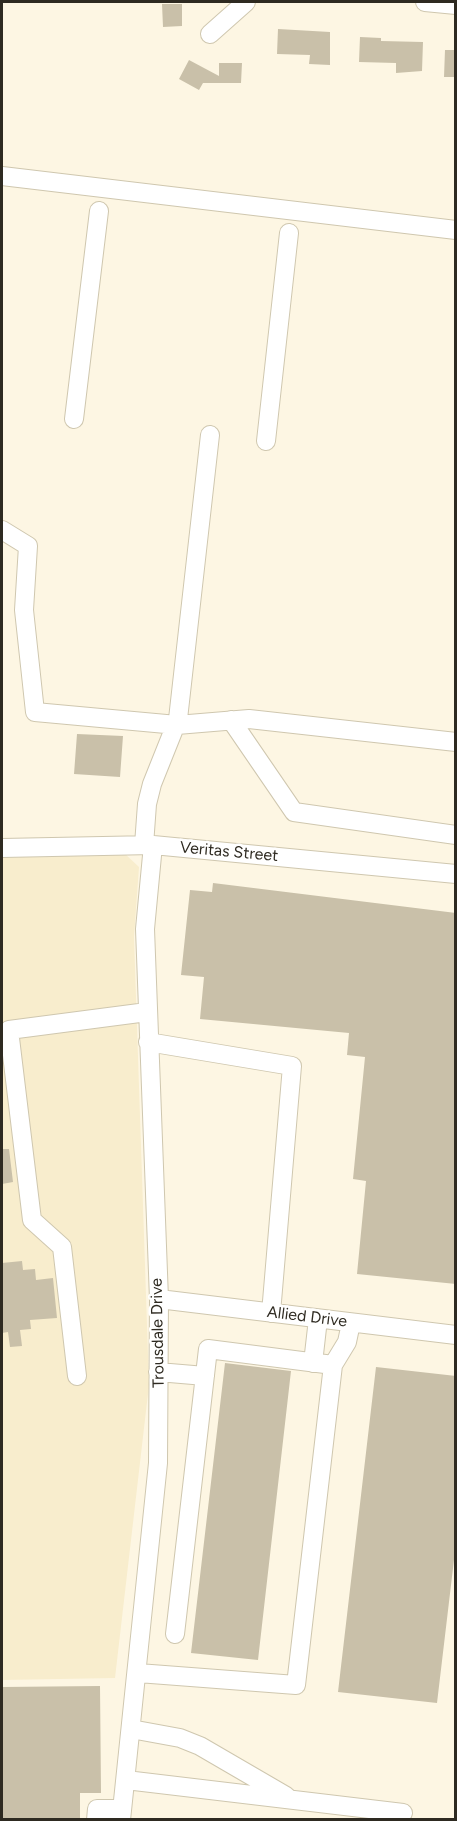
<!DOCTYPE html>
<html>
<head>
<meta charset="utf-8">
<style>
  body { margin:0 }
  #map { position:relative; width:457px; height:1821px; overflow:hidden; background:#fdf6e3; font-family:Figtree,sans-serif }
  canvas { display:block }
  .frame { position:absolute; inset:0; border:3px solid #2e2a21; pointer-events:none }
</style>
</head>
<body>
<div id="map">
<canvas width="457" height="1821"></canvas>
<div class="frame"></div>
</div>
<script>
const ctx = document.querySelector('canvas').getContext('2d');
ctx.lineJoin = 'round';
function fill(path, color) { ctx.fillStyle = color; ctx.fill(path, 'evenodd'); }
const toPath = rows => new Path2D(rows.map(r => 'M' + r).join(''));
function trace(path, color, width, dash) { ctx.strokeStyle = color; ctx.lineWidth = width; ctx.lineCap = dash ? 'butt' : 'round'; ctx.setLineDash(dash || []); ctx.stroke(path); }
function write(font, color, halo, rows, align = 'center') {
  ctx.font = font + ' Figtree,sans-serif'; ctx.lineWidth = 5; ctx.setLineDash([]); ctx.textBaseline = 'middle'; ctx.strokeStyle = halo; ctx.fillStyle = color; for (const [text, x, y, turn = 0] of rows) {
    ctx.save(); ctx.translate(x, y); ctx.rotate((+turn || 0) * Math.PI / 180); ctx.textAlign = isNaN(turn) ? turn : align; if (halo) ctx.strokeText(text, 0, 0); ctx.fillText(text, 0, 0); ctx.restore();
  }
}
const built = toPath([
  [123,852,139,867,134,937,149,1385,115,1678,2,1680,2,858]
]);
const building = toPath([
  [162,4,182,4,182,26,163,27],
  [278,29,330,32,330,65,309,64,310,55,277,54],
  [360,37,381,38,381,41,423,42,422,71,396,73,396,63,359,62],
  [445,50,456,50,456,77,444,77],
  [189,60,219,76,219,63,242,63,241,83,203,83,199,90,179,79],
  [77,734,123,736,120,777,74,774],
  [213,883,456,913,456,1284,357,1274,366,1181,353,1179,365,1057,347,1055,349,1033,200,1019,204,977,181,975,190,890,212,892],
  [2,1149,9,1149,13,1182,2,1184],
  [22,1261,23,1270,35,1269,36,1280,53,1278,57,1318,30,1320,31,1329,20,1330,22,1346,10,1347,8,1332,2,1333,2,1263],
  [225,1363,291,1371,258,1660,191,1653],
  [376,1367,456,1376,456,1543,437,1703,338,1692],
  [100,1686,101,1793,80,1793,80,1820,2,1820,2,1687]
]);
const minor = toPath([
  [425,2,456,5],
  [210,34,246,2],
  [2,176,456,230],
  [74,419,99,211],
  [266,441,289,233],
  [2,530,28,546,24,610,35,712,177,725,249,719,456,742],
  [231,720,294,812,456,835],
  [144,845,147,804,152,784,178,719,210,435],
  [2,848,153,845,456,874],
  [148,1042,292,1066,271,1313],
  [159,1299,456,1335],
  [313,1363,318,1319],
  [158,1372,205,1376],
  [77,1376,62,1247,32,1220,9,1030,147,1012],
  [175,1634,208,1349,333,1365],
  [138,1673,296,1685,333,1365,347,1342,351,1323],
  [131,1729,180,1738,200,1746,286,1796],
  [126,1780,403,1813],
  [96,1820,97,1809,122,1809],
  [121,1820,158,1463,159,1299,145,929,153,845]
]);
const streetNames = [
  ["Veritas Street",229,852,5],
  ["Allied Drive",307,1317,7],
  ["Trousdale Drive",158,1333,-91]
];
fill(built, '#f8edcd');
fill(building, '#c9c0a9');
trace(minor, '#cfc7af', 20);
trace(minor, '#fff', 18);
write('16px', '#2e2a21', '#fff', streetNames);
</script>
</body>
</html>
